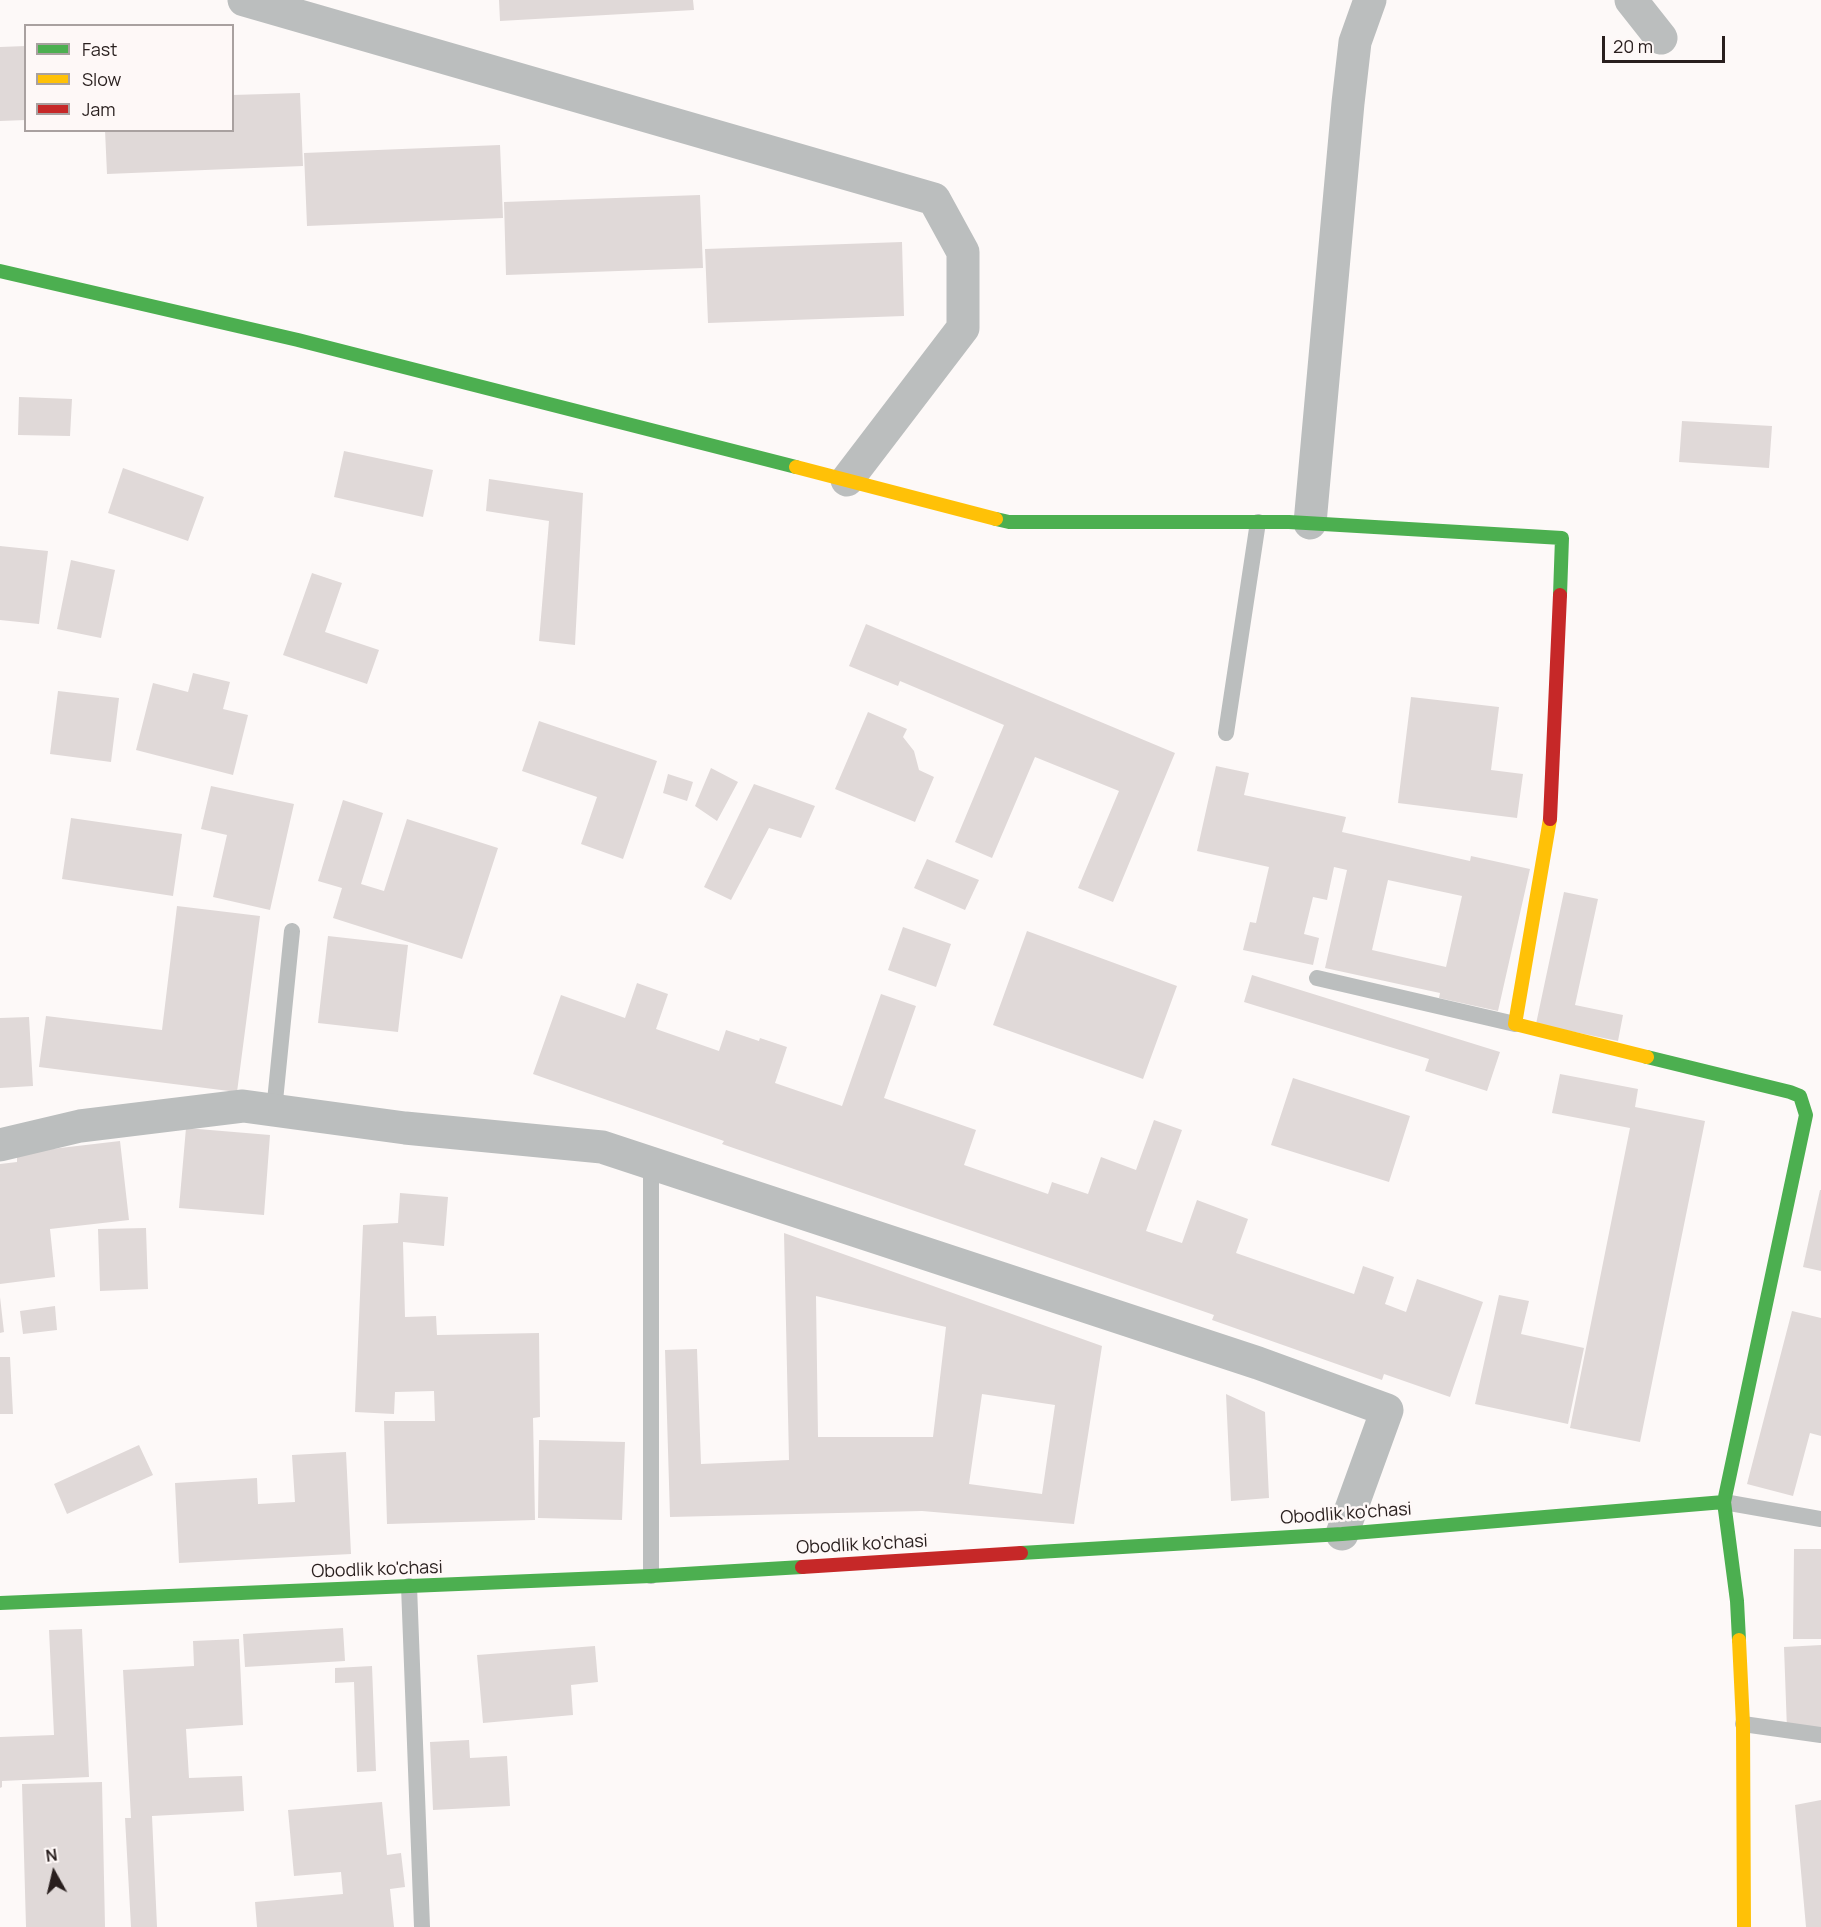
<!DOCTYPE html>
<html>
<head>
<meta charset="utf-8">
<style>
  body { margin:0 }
  #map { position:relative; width:1821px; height:1927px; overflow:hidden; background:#fdf9f8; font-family:Manrope,sans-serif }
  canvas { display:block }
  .legend { position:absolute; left:24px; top:24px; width:210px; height:108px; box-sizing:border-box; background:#fef8f7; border:2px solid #a9a1a0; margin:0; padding:8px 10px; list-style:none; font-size:18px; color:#291f1e }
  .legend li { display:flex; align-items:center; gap:12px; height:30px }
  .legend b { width:30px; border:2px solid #a9a1a0 }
  .north { position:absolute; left:24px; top:1843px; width:60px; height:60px; -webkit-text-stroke:4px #fef8f7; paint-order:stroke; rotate:352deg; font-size:16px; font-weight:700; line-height:24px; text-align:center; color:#291f1e }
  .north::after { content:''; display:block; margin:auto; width:21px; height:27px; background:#291f1e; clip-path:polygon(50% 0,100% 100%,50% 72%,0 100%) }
  .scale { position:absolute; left:1602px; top:36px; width:123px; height:27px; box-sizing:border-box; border:3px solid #291f1e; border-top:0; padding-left:8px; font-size:18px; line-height:21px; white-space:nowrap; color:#291f1e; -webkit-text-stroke:4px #fef8f7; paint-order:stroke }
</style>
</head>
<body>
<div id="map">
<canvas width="1821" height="1927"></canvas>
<ul class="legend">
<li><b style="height:8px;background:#4caf50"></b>Fast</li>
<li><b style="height:8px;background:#ffc107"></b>Slow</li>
<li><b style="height:8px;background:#c62828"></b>Jam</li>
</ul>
<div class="north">N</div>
<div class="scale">20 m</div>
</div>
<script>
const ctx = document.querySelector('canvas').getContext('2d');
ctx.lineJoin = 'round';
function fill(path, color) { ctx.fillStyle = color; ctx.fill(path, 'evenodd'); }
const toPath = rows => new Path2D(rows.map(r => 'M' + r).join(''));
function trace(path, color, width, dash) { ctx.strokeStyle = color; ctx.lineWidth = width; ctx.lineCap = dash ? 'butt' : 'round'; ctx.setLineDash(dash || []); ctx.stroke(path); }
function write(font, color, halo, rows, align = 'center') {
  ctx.font = font + ' Manrope,sans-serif'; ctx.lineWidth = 5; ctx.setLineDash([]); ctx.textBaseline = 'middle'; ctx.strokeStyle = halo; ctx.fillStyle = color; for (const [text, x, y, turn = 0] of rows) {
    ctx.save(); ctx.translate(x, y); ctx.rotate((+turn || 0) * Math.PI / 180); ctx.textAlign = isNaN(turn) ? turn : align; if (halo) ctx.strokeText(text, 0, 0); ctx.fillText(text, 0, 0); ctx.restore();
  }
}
const building = toPath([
  [499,0,693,0,694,10,500,21],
  [26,46,26,120,0,121,0,47],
  [300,93,303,166,107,174,105,130,232,130,232,95],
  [500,145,503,218,307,226,304,153],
  [700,195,703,268,506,275,504,202],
  [902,242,904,316,708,323,705,249],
  [19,397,72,399,70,436,18,435],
  [1682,421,1772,426,1769,468,1679,462],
  [344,451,433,470,423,517,334,497],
  [123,468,204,497,188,541,108,513],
  [489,479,583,493,575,645,539,641,549,521,486,511],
  [0,546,48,551,39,624,0,620],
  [71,560,115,570,101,638,57,629],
  [312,573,342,583,325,632,379,650,367,684,283,655],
  [866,624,1175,753,1113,902,1078,888,1119,791,1035,757,992,858,955,842,1004,725,900,681,898,686,849,666],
  [193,673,230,682,223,709,248,715,233,775,136,750,153,683,188,692],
  [58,691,119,698,111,762,50,754],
  [1411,697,1499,707,1491,770,1523,774,1517,818,1398,803],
  [868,712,907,729,903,737,914,751,919,770,934,777,915,822,835,789],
  [539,721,657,761,623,859,581,844,597,797,522,771],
  [1216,766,1249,773,1244,795,1346,817,1342,832,1470,861,1471,856,1530,869,1498,1011,1439,998,1440,993,1325,968,1347,870,1334,867,1327,900,1313,897,1304,934,1319,938,1313,965,1243,950,1250,922,1256,923,1269,867,1197,851],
  [1388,880,1462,896,1446,967,1372,950],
  [711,768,738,782,717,821,695,806],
  [668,774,693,782,687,801,663,793],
  [754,784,815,806,801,838,769,828,731,900,704,887],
  [211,786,294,804,270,910,213,897,227,835,201,829],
  [343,800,383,813,361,884,384,891,407,819,498,848,462,959,333,918,342,888,318,881],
  [71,818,182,834,173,896,62,879],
  [927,859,979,880,965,910,914,888],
  [1564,892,1598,899,1575,1005,1623,1015,1618,1041,1536,1024],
  [177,906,260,916,237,1092,39,1067,46,1016,162,1030],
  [903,927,951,944,936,987,888,970],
  [1027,931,1177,986,1143,1079,993,1025],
  [328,936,408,945,398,1032,318,1023],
  [1252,975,1500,1052,1487,1091,1425,1071,1429,1059,1244,1002],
  [637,983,668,994,656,1029,719,1051,726,1030,759,1041,760,1038,787,1047,775,1083,842,1106,881,994,916,1006,884,1098,976,1130,964,1165,1048,1194,1052,1182,1088,1194,1101,1157,1136,1170,1154,1120,1182,1130,1146,1231,1182,1243,1197,1200,1248,1219,1236,1253,1354,1294,1363,1266,1394,1277,1385,1304,1406,1312,1417,1279,1483,1302,1450,1397,1384,1374,1382,1380,1212,1320,1214,1315,722,1144,724,1141,533,1074,561,995,625,1018],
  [29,1017,33,1086,0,1088,0,1018],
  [1560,1074,1638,1089,1635,1107,1705,1121,1640,1442,1570,1428,1630,1128,1552,1113],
  [1293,1078,1410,1116,1389,1182,1271,1145],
  [186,1128,270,1135,264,1215,179,1208],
  [120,1141,129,1220,50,1229,55,1277,0,1284,0,1164,17,1162,17,1153],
  [1820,1190,1821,1190,1821,1271,1803,1267],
  [400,1193,448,1197,444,1246,403,1242,405,1317,436,1316,437,1335,539,1333,540,1417,533,1418,535,1520,387,1524,384,1421,435,1421,434,1391,395,1392,394,1414,355,1412,363,1225,398,1223],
  [146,1228,148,1289,100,1291,98,1229],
  [784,1233,1102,1346,1074,1524,922,1511,670,1517,665,1350,697,1349,701,1464,789,1460],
  [816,1296,946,1327,933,1437,818,1437],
  [982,1394,1055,1405,1042,1494,969,1484],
  [1499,1295,1529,1301,1521,1334,1584,1348,1568,1424,1475,1404],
  [0,1297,4,1332,0,1333],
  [55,1306,57,1330,23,1334,20,1311],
  [1792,1311,1821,1318,1821,1436,1810,1433,1793,1496,1747,1484],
  [0,1357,10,1357,13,1414,0,1414],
  [1226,1394,1265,1412,1269,1498,1231,1501],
  [539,1440,625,1442,622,1520,538,1518],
  [139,1445,153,1475,67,1514,54,1484],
  [346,1452,351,1554,179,1563,175,1483,257,1478,258,1504,295,1502,292,1455],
  [1794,1549,1821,1549,1821,1639,1793,1639],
  [343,1628,345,1661,245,1667,243,1634],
  [82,1629,89,1777,2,1781,2,1787,0,1788,0,1737,54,1735,49,1630],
  [239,1639,243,1725,186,1729,189,1778,242,1776,244,1811,152,1816,157,1927,131,1927,125,1818,131,1818,123,1670,194,1666,193,1641],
  [1821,1645,1821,1729,1787,1730,1784,1647],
  [595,1646,598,1682,571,1685,573,1715,483,1723,477,1655],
  [372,1666,376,1771,357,1772,354,1682,335,1683,335,1668],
  [469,1740,470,1758,507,1756,510,1806,433,1810,430,1742],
  [102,1782,105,1927,26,1927,22,1784],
  [1821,1800,1821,1927,1806,1927,1795,1805],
  [382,1802,387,1855,401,1853,405,1887,390,1889,394,1927,257,1927,255,1902,343,1894,341,1872,294,1876,288,1810]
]);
const lane = toPath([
  [1226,733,1258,522],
  [1317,978,1515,1024],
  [274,1111,292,931],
  [1724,1502,1821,1519],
  [651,1576,651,1163],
  [409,1586,422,1927],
  [1743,1724,1821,1735]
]);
const street = toPath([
  [244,0,934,199,963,252,963,328,847,480],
  [1631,0,1661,38],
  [1310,523,1348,103,1355,42,1370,0],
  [0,1145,80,1126,243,1106,405,1128,602,1147,1258,1363,1387,1410,1342,1534]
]);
const fast = toPath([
  [0,271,298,340,796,467],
  [996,519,1009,522,1289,522,1562,538,1560,595],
  [1647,1057,1790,1092,1800,1096,1806,1115,1724,1502,1737,1601,1739,1640],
  [1021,1553,1342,1534,1724,1502],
  [0,1603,651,1576,802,1567]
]);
const slow = toPath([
  [796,467,996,519],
  [1550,819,1515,1024,1647,1057],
  [1739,1640,1743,1724,1744,1927]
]);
const jam = toPath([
  [1550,819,1560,595],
  [802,1567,1021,1553]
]);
const streetNames = [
  ["Obodlik ko'chasi",1346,1514,-4],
  ["Obodlik ko'chasi",862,1545,-3],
  ["Obodlik ko'chasi",377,1570,-2]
];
fill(building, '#e0d9d8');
trace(lane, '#bbbebe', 16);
trace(street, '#bbbebe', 33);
trace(fast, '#4caf50', 14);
trace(slow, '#ffc107', 14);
trace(jam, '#c62828', 14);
write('18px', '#291f1e', '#fef8f7', streetNames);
</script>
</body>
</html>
